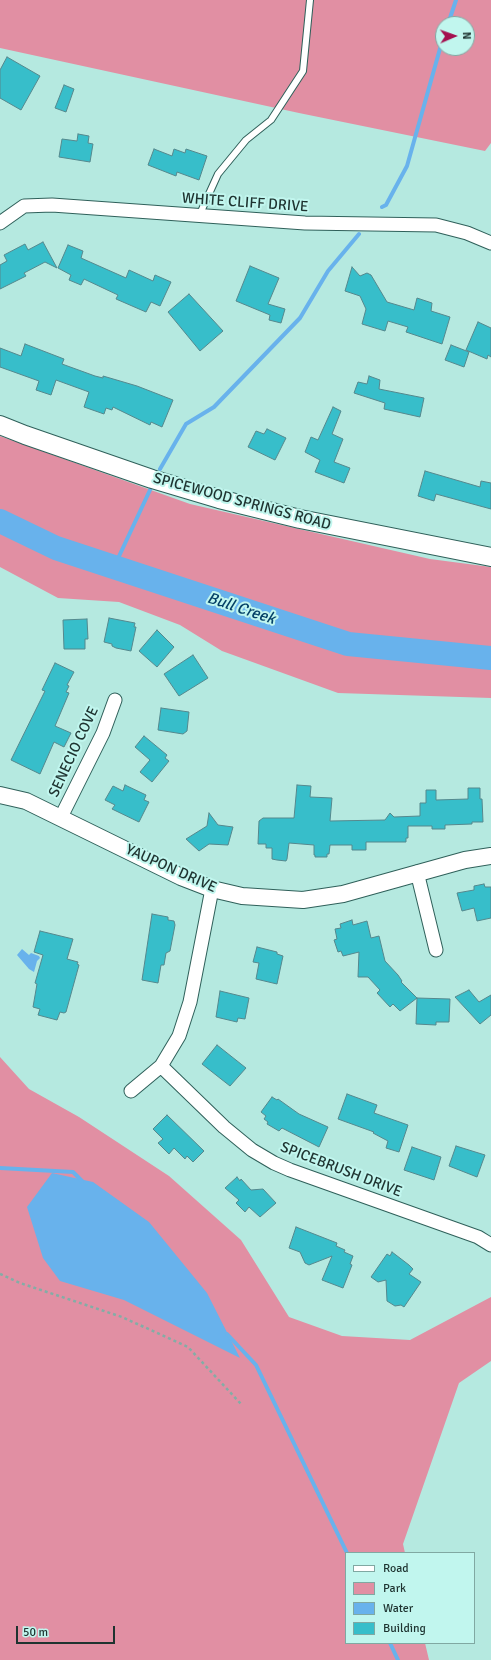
<!DOCTYPE html>
<html>
<head>
<meta charset="utf-8">
<style>
  body { margin:0 }
  #map { position:relative; width:491px; height:1660px; overflow:hidden; background:#b5e9e0; font-family:Signika,sans-serif }
  canvas { display:block }
  .legend { position:absolute; left:345px; top:1552px; width:130px; height:92px; box-sizing:border-box; background:#c1f6ee; border:1px solid #80a8a2; margin:0; padding:5px 7px; list-style:none; font-size:12px; color:#1e3330 }
  .legend li { display:flex; align-items:center; gap:8px; height:20px }
  .legend b { width:20px; border:1px solid #80a8a2 }
  .north { position:absolute; left:435px; top:16px; width:40px; height:40px; box-sizing:border-box; background:#c1f6ee; border:1px solid #80a8a2; border-radius:50%; rotate:88deg; font-size:11px; font-weight:700; line-height:16px; text-align:center; color:#1e3330 }
  .north::after { content:''; display:block; margin:auto; width:14px; height:18px; background:#a4104f; clip-path:polygon(50% 0,100% 100%,50% 72%,0 100%) }
  .scale { position:absolute; left:16px; top:1626px; width:99px; height:18px; box-sizing:border-box; border:2px solid #1e3330; border-top:0; padding-left:5px; font-size:12px; line-height:14px; white-space:nowrap; color:#1e3330; -webkit-text-stroke:3px #c1f6ee; paint-order:stroke }
</style>
</head>
<body>
<div id="map">
<canvas width="491" height="1660"></canvas>
<ul class="legend">
<li><b style="height:5px;background:#fff"></b>Road</li>
<li><b style="height:11px;background:#e18fa3"></b>Park</li>
<li><b style="height:11px;background:#68b2ec"></b>Water</li>
<li><b style="height:11px;background:#37beca"></b>Building</li>
</ul>
<div class="north">N</div>
<div class="scale">50 m</div>
</div>
<script>
const ctx = document.querySelector('canvas').getContext('2d');
ctx.lineJoin = 'round';
function fill(path, color) { ctx.fillStyle = color; ctx.fill(path, 'evenodd'); }
const toPath = rows => new Path2D(rows.map(r => 'M' + r).join(''));
function trace(path, color, width, dash) { ctx.strokeStyle = color; ctx.lineWidth = width; ctx.lineCap = dash ? 'butt' : 'round'; ctx.setLineDash(dash || []); ctx.stroke(path); }
function write(font, color, halo, rows, align = 'center') {
  ctx.font = font + ' Signika,sans-serif'; ctx.lineWidth = 4; ctx.setLineDash([]); ctx.textBaseline = 'middle'; ctx.strokeStyle = halo; ctx.fillStyle = color; for (const [text, x, y, turn = 0] of rows) {
    ctx.save(); ctx.translate(x, y); ctx.rotate((+turn || 0) * Math.PI / 180); ctx.textAlign = isNaN(turn) ? turn : align; if (halo) ctx.strokeText(text, 0, 0); ctx.fillText(text, 0, 0); ctx.restore();
  }
}
const green = toPath([
  [0,0,491,0,491,143,485,151,299,113,0,48],
  [443,24,467,24,467,48,443,48],
  [0,436,190,504,430,559,491,567,491,698,338,693,222,651,180,625,119,602,58,598,0,567],
  [0,1057,29,1089,79,1117,169,1176,241,1240,289,1317,342,1336,410,1340,491,1297,491,1361,459,1383,403,1544,405,1553,346,1553,346,1643,425,1643,429,1660,0,1660]
]);
const water = toPath([
  [22,949,29,955,31,953,39,956,40,958,37,961,34,972,29,969,17,955],
  [52,1173,93,1182,149,1222,207,1293,240,1358,124,1300,60,1281,43,1258,27,1207]
]);
const stream = toPath([
  [448,24,456,0],
  [382,207,386,205,407,166,443,38],
  [160,469,186,424,214,407,300,318,328,271,359,234],
  [114,567,150,490],
  [0,1168,73,1172,82,1181],
  [227,1334,256,1365,347,1553],
  [390,1643,398,1660]
]);
const river = toPath([
  [0,521,56,548,348,644,491,658]
]);
const building = toPath([
  [7,57,40,76,21,110,0,98,0,70,7,57],
  [64,85,74,89,66,112,55,108,64,85],
  [78,134,89,136,88,143,93,144,90,162,59,157,62,139,77,141,78,134],
  [154,149,172,156,174,149,185,153,186,149,207,156,199,180,177,172,176,176,148,165,154,149],
  [43,242,57,268,45,262,24,273,26,276,0,289,0,265,7,261,4,255,25,244,28,250,43,242],
  [68,245,83,251,81,258,126,278,129,270,153,281,155,275,171,282,160,306,151,302,146,312,116,299,118,295,84,279,81,285,69,280,71,275,58,268,68,245],
  [250,266,279,278,268,304,285,309,281,323,269,320,270,315,236,301,250,266],
  [352,267,360,276,367,273,371,275,387,302,414,310,417,298,432,303,431,311,450,317,442,344,406,332,408,327,388,321,385,331,362,324,366,309,360,296,345,291,352,267],
  [189,294,223,331,200,351,168,312,189,294],
  [478,322,491,328,491,357,488,355,487,359,466,350,478,322],
  [25,344,64,359,62,364,95,376,103,378,103,376,137,386,173,400,162,427,151,422,150,425,113,407,112,410,106,408,104,414,84,407,89,392,56,380,51,395,36,390,39,381,0,367,0,348,21,356,25,344],
  [451,345,469,352,464,367,445,360,451,345],
  [369,376,380,380,379,389,424,398,420,417,384,409,385,403,354,393,358,382,367,384,369,376],
  [333,407,341,411,332,434,343,439,334,462,350,468,344,483,315,472,320,460,305,452,311,437,318,440,333,407],
  [267,429,286,438,275,460,248,447,256,431,264,434,267,429],
  [425,471,480,487,481,481,491,483,491,509,436,494,434,501,418,496,425,471],
  [109,618,135,623,134,627,136,627,131,651,116,648,112,646,112,644,104,642,109,618],
  [87,619,88,639,85,639,85,649,64,649,63,620,87,619],
  [157,630,174,647,157,667,139,651,157,630],
  [193,655,208,678,179,696,164,674,193,655],
  [55,663,74,672,67,685,69,686,66,692,69,693,55,726,71,733,64,747,54,742,40,774,11,760,45,691,42,690,55,663],
  [161,708,189,712,187,731,183,734,158,730,161,708],
  [144,736,167,755,165,758,169,761,152,782,140,772,150,760,135,747,144,736],
  [125,785,146,795,144,800,149,802,139,822,112,809,115,805,105,800,113,786,123,791,125,785],
  [297,785,311,786,310,797,332,798,330,821,385,820,390,813,394,817,420,816,420,803,426,803,426,790,436,790,436,800,468,799,468,788,480,788,480,799,482,799,483,822,472,822,472,824,445,825,445,829,432,829,432,826,408,826,408,838,406,838,406,842,366,842,366,850,352,850,352,845,330,845,329,854,327,854,327,857,315,857,315,855,314,855,314,845,289,843,287,859,286,861,277,860,272,859,272,848,266,848,266,844,258,844,259,821,263,818,294,818,297,785],
  [209,813,218,825,233,827,228,845,209,844,199,851,186,839,207,826,209,813],
  [484,884,485,887,491,887,491,918,477,921,474,908,462,911,457,893,474,890,474,886,484,884],
  [152,914,168,917,168,920,174,921,175,925,170,951,166,953,164,965,161,965,158,983,142,980,152,914],
  [352,920,353,925,367,921,371,938,379,936,385,961,398,975,402,981,401,982,417,998,400,1011,393,1004,390,1007,377,993,380,990,368,977,358,977,359,952,343,956,341,951,338,952,334,940,337,939,335,929,341,928,340,924,352,920],
  [40,931,73,939,67,959,78,962,77,964,79,965,66,1012,64,1013,60,1012,57,1020,38,1015,40,1009,33,1007,37,984,35,983,43,955,34,952,40,931],
  [257,947,277,952,277,954,283,956,277,984,256,979,259,963,253,962,257,947],
  [469,990,479,1002,491,995,491,1015,480,1024,455,997,469,990],
  [220,991,249,998,245,1019,238,1018,237,1022,216,1017,220,991],
  [417,998,450,999,449,1022,436,1022,436,1025,416,1024,417,998],
  [217,1045,246,1068,230,1086,202,1064,217,1045],
  [347,1094,377,1105,374,1113,408,1125,399,1152,386,1148,388,1141,373,1133,374,1132,338,1119,347,1094],
  [272,1097,277,1100,278,1099,299,1114,328,1127,319,1147,282,1128,279,1131,267,1124,268,1122,264,1119,266,1116,261,1112,272,1097],
  [167,1115,204,1151,193,1162,187,1156,185,1159,174,1148,169,1154,158,1143,163,1139,153,1129,167,1115],
  [456,1146,485,1155,477,1177,449,1166,456,1146],
  [412,1147,441,1157,434,1180,404,1170,412,1147],
  [237,1177,240,1181,241,1179,251,1190,263,1189,276,1203,260,1217,249,1207,245,1212,236,1203,239,1200,225,1188,237,1177],
  [296,1227,337,1243,336,1246,345,1250,344,1252,353,1256,350,1264,352,1265,343,1288,322,1280,332,1256,309,1265,305,1263,300,1252,289,1248,296,1227],
  [392,1252,409,1265,413,1269,409,1274,421,1282,404,1307,401,1305,395,1306,387,1301,386,1280,378,1282,371,1277,387,1254,390,1256,392,1252]
]);
const path = toPath([
  [0,1274,20,1283,122,1317,188,1347,241,1404]
]);
const service = toPath([
  [199,216,218,174,246,140,271,120,303,71,310,0]
]);
const minor = toPath([
  [0,223,24,206,52,205,305,223,436,225,467,233,491,243],
  [61,817,103,733,115,700],
  [417,872,436,950],
  [161,1066,224,1127,252,1150,274,1163,290,1170,478,1237,491,1245],
  [131,1091,161,1066,179,1036,190,1002,212,889]
]);
const tertiary = toPath([
  [0,795,26,801,181,877,212,889,242,896,303,900,343,894,465,860,491,856]
]);
const secondary = toPath([
  [0,425,25,435,152,479,219,499,300,519,491,557]
]);
const streetNames = [
  ["WHITE CLIFF DRIVE",245,203,4],
  ["SPICEWOOD SPRINGS ROAD",242,502,15],
  ["SENECIO COVE",74,752,-65],
  ["YAUPON DRIVE",171,869,24],
  ["SPICEBRUSH DRIVE",341,1170,21]
];
const waterNames = [
  ["Bull Creek",241,609,18]
];
fill(green, '#e18fa3');
fill(water, '#68b2ec');
trace(stream, '#68b2ec', 4);
trace(river, '#68b2ec', 24);
fill(building, '#37beca');
trace(building, '#55888d', 1);
trace(service, '#2f605a', 8);
trace(minor, '#2f605a', 15);
trace(tertiary, '#2f605a', 18);
trace(secondary, '#2f605a', 20);
trace(path, '#83ada6', 2.5, [3, 3]);
trace(service, '#fff', 6);
trace(minor, '#fff', 13);
trace(tertiary, '#fff', 16);
trace(secondary, '#fff', 18);
write('15px', '#1e3330', '#c1f6ee', streetNames);
write('italic 16px', '#054167', '#c1f6ee', waterNames);
</script>
</body>
</html>
